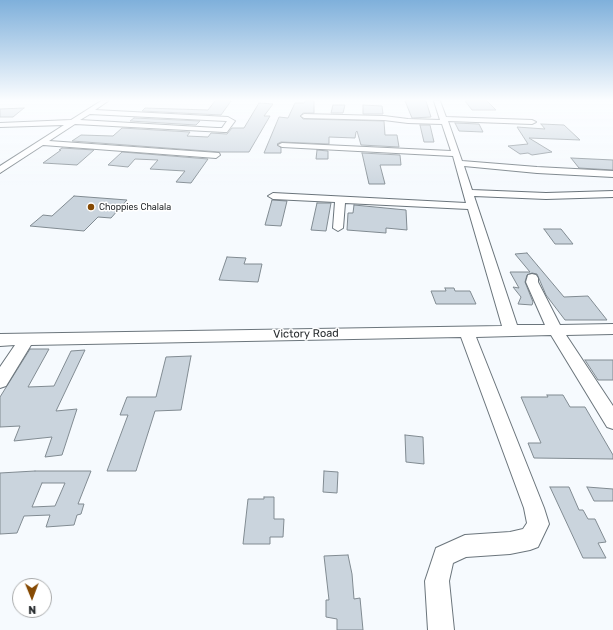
<!DOCTYPE html>
<html>
<head>
<meta charset="utf-8">
<style>
  body { margin:0 }
  #map { position:relative; width:613px; height:630px; overflow:hidden; background:#f6fafe; font-family:Rubik,sans-serif }
  canvas { display:block }
  .north { position:absolute; left:12px; top:578px; width:40px; height:40px; box-sizing:border-box; background:#fff; border:1px solid #a9abac; border-radius:50%; rotate:179deg; font-size:11px; font-weight:700; line-height:16px; text-align:center; color:#282c2f }
  .north::after { content:''; display:block; margin:auto; width:14px; height:18px; background:#864a03; clip-path:polygon(50% 0,100% 100%,50% 72%,0 100%) }
</style>
</head>
<body>
<div id="map">
<canvas width="613" height="630"></canvas>
<div class="north">N</div>
</div>
<script>
const ctx = document.querySelector('canvas').getContext('2d');
ctx.lineJoin = 'round';
function fill(path, color) { ctx.fillStyle = color; ctx.fill(path, 'evenodd'); }
const toPath = rows => new Path2D(rows.map(r => 'M' + r).join(''));
function trace(path, color, width, dash) { ctx.strokeStyle = color; ctx.lineWidth = width; ctx.lineCap = dash ? 'butt' : 'round'; ctx.setLineDash(dash || []); ctx.stroke(path); }
function write(font, color, halo, rows, align = 'center') {
  ctx.font = font + ' Rubik,sans-serif'; ctx.lineWidth = 3; ctx.setLineDash([]); ctx.textBaseline = 'middle'; ctx.strokeStyle = halo; ctx.fillStyle = color; for (const [text, x, y, turn = 0] of rows) {
    ctx.save(); ctx.translate(x, y); ctx.rotate((+turn || 0) * Math.PI / 180); ctx.textAlign = isNaN(turn) ? turn : align; if (halo) ctx.strokeText(text, 0, 0); ctx.fillText(text, 0, 0); ctx.restore();
  }
}
const building = toPath([
  [215,101,231,101,221,115,142,111,145,108,208,110,215,101],
  [305,101,314,101,314,113,303,113,300,116,303,119,384,121,385,135,397,135,399,147,361,145,357,131,356,132,355,138,329,137,329,144,281,142,277,144,281,148,281,153,264,153,279,117,288,118,295,103,304,103,305,101],
  [405,101,426,101,431,117,412,118,405,101],
  [465,101,487,101,496,110,472,110,465,101],
  [259,103,273,104,264,116,270,116,249,152,220,152,72,141,81,135,113,136,122,128,190,132,187,136,208,137,211,133,227,134,232,128,244,128,259,103],
  [333,105,345,105,343,113,331,113,333,105],
  [363,105,382,106,383,114,363,114,363,105],
  [24,108,13,117,0,117,0,109,24,108],
  [134,118,200,121,196,125,130,121,134,118],
  [455,123,479,124,483,132,459,131,455,123],
  [541,124,564,125,580,140,529,138,552,152,532,155,528,153,520,154,508,146,528,144,517,127,545,129,541,124],
  [420,125,430,125,434,142,424,142,420,125],
  [62,148,94,150,77,165,43,163,61,150,59,150,62,148],
  [317,150,328,151,328,159,316,159,317,150],
  [122,152,208,159,191,183,176,182,185,171,150,169,158,160,135,159,128,167,108,165,122,152],
  [362,153,400,155,401,165,380,165,385,184,369,184,362,153],
  [571,158,613,160,613,170,579,168,571,158],
  [74,196,127,200,111,218,98,217,84,231,30,226,43,215,52,216,74,196],
  [272,200,287,201,281,226,265,225,272,200],
  [317,203,331,203,326,231,311,230,317,203],
  [354,205,406,210,407,230,386,228,386,233,347,230,348,213,353,213,354,205],
  [544,229,561,229,573,244,555,244,544,229],
  [527,253,564,297,588,296,607,320,565,320,546,295,537,274,532,273,527,275,525,282,533,302,532,305,518,304,521,297,513,287,519,288,510,272,530,272,515,254,527,253],
  [227,257,246,258,244,264,262,264,258,282,219,280,227,257],
  [445,288,454,288,455,291,470,291,476,304,436,304,431,291,446,291,445,288],
  [30,349,49,349,28,387,54,386,71,351,85,350,56,411,77,409,62,455,45,457,52,437,14,441,20,426,0,427,0,397,30,349],
  [191,356,181,410,155,411,136,471,107,471,128,415,120,415,127,397,156,397,166,357,191,356],
  [585,360,613,360,613,380,598,380,585,360],
  [547,395,563,395,570,407,585,407,613,455,613,459,534,458,528,443,541,443,521,397,548,397,547,395],
  [405,435,423,437,424,464,406,462,405,435],
  [35,471,91,471,78,504,84,504,81,514,77,515,74,525,46,527,50,515,24,516,17,533,0,534,0,473,35,471],
  [42,483,65,483,55,506,32,507,42,483],
  [324,471,338,472,337,493,323,492,324,471],
  [550,487,569,487,579,510,583,510,588,519,595,519,606,542,598,543,606,558,583,558,550,487],
  [587,487,613,489,613,501,594,501,587,487],
  [264,497,274,497,274,519,284,519,283,537,270,537,270,544,243,544,248,499,264,499,264,497],
  [348,555,352,574,354,599,360,598,363,630,337,630,337,619,326,617,326,600,329,600,324,556,348,555]
]);
const minor = toPath([
  [101,101,108,101,95,110,228,117,235,121,227,132,224,132,75,124,49,141,219,153,220,155,216,158,43,145,0,173,0,166,64,125,0,127,0,123,71,120,101,101],
  [90,114,226,121,227,121,222,128,217,128,80,120,90,114],
  [434,101,440,101,446,117,532,120,536,122,532,124,448,121,462,161,537,167,613,171,613,177,537,173,464,166,472,190,546,193,613,191,613,197,546,199,474,196,517,325,545,325,526,282,528,275,532,274,536,275,538,278,538,282,560,325,613,324,613,334,566,335,613,406,613,429,607,427,551,335,476,337,544,508,549,524,538,547,530,550,510,554,466,557,453,563,449,581,454,630,428,630,425,581,436,548,465,535,510,532,523,529,527,523,524,508,461,337,31,345,6,386,0,388,0,367,15,345,0,346,0,334,502,326,468,209,345,203,343,228,338,231,333,228,335,202,273,199,268,196,273,193,466,203,453,156,282,147,278,145,282,143,451,151,442,124,408,123,384,120,304,118,301,116,304,114,384,116,408,119,440,120,434,101]
]);
const markers = [
  [91,207,4,"#864a03"]
];
const farPoinames = [
  ["Choppies Chalala",99,207]
];
const streetNames = [
  ["Victory Road",306,334,-1]
];
fill(building, '#cad4dd');
trace(building, '#818b92', 1);
trace(minor, '#6b757c', 2);
fill(minor, '#fff');
const sky = ctx.createLinearGradient(0, 0, 0, 189);
sky.addColorStop(0, '#7fb0db');
sky.addColorStop(0.53, '#fbfdff');
sky.addColorStop(1, '#fbfdff00');
ctx.fillStyle = sky;
ctx.fillRect(0, 0, 613, 189);
for (const [x, y, r, color] of markers) { const dot = new Path2D(); dot.arc(x, y, r, 0, 2 * Math.PI); ctx.fillStyle = color; ctx.fill(dot); trace(dot, '#fff', 1.5); }
write('9px', '#282c2f', '#fff', farPoinames, 'left');
write('11px', '#282c2f', '#fff', streetNames);
</script>
</body>
</html>
